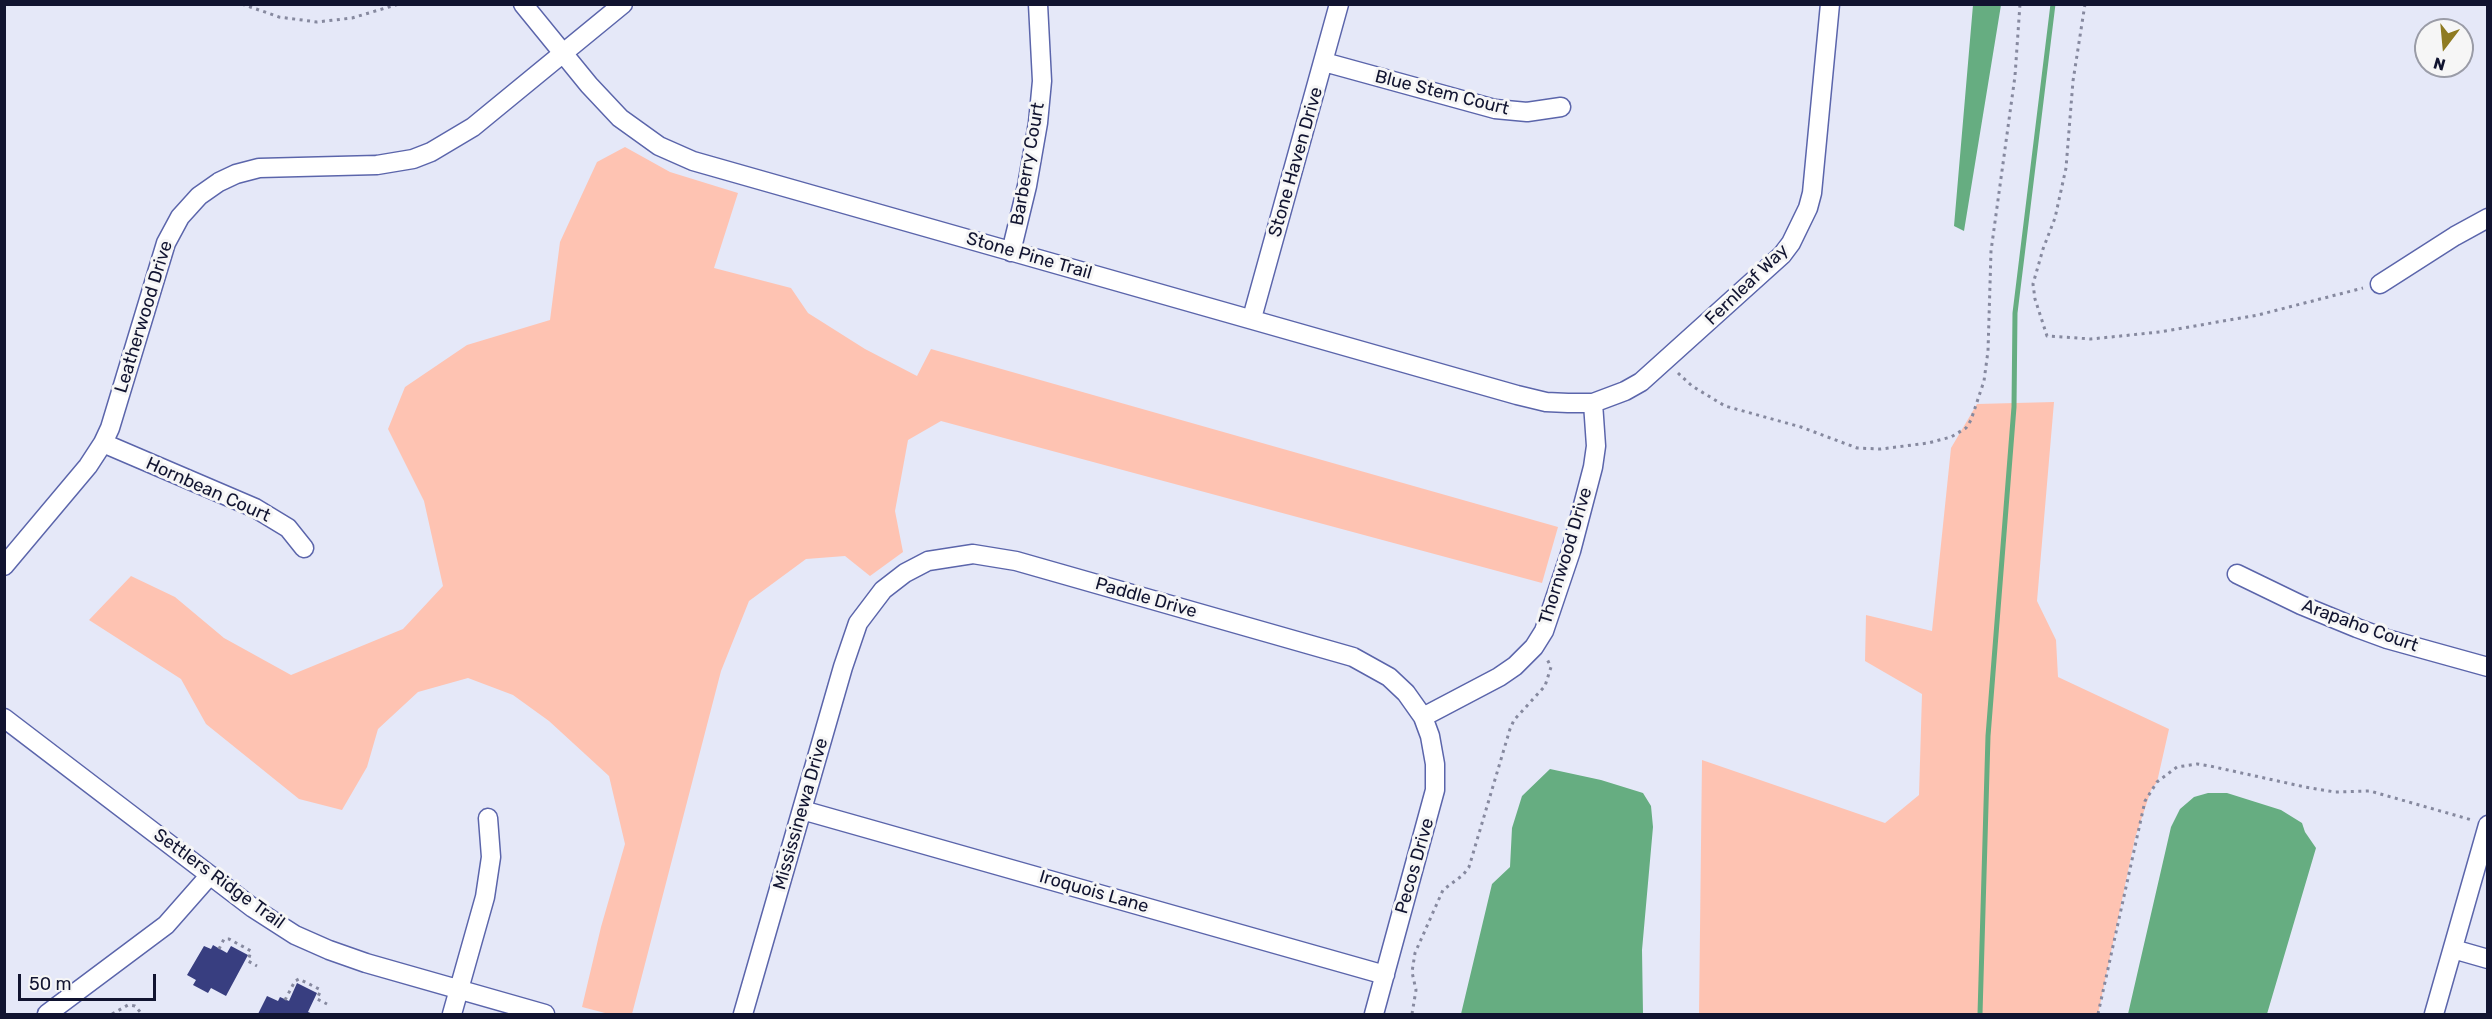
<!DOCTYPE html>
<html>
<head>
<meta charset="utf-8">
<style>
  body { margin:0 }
  #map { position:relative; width:2492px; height:1019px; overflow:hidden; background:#e5e8f8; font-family:Rubik,sans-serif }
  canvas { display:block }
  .frame { position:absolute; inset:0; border:6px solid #111430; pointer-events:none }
  .north { position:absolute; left:2414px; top:18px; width:60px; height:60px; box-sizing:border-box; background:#f6f6f6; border:2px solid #9a9ca7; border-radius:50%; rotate:196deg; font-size:16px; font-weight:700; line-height:24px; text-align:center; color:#111430 }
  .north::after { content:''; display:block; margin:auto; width:21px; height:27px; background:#8f7b21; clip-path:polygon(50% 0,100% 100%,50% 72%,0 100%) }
  .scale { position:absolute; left:18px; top:974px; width:138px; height:27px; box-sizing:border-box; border:3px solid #111430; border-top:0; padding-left:8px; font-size:18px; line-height:21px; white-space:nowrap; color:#111430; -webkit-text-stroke:4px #f6f6f6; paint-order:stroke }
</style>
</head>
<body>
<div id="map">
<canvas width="2492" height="1019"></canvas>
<div class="frame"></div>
<div class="north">N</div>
<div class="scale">50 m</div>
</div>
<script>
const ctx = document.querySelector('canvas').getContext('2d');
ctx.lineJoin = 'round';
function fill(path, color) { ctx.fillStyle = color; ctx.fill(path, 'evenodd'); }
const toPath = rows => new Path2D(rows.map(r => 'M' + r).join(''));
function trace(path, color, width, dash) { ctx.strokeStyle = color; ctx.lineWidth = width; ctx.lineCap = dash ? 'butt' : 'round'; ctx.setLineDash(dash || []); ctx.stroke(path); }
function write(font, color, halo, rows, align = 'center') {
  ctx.font = font + ' Rubik,sans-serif'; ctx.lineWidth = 6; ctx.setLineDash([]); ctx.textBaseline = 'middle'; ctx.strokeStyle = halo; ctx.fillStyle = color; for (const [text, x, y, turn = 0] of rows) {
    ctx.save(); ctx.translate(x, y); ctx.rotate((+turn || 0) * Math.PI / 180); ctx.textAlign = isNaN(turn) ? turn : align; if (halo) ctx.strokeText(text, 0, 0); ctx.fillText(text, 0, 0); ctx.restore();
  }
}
const green = toPath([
  [625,147,670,172,738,193,714,268,791,288,808,313,865,349,917,376,931,349,1558,527,1542,583,941,421,908,440,895,511,903,552,870,576,845,556,806,559,749,601,721,671,632,1014,609,1014,582,1007,601,927,625,844,609,776,549,721,513,695,468,678,418,692,378,729,367,767,342,810,299,799,206,724,181,679,89,620,131,576,175,597,224,638,291,675,403,629,443,586,424,501,388,429,405,387,467,345,550,320,560,242,597,162],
  [2054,402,2037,601,2056,640,2058,677,2169,729,2157,782,2151,790,2135,838,2098,1014,1699,1014,1702,760,1885,823,1919,795,1922,694,1865,661,1866,615,1932,631,1951,448,1977,404]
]);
const water = toPath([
  [1973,5,2001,5,1964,231,1954,226],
  [1550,769,1601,780,1643,793,1651,806,1653,827,1642,950,1643,1014,1461,1014,1492,884,1510,867,1512,828,1522,796],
  [2208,793,2227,793,2281,810,2302,823,2305,832,2316,848,2267,1014,2128,1014,2171,827,2180,809,2194,797]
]);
const stream = toPath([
  [1980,1014,1988,736,2014,407,2015,313,2053,4]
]);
const building = toPath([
  [213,945,227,953,231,946,248,955,226,996,211,988,208,993,193,985,196,980,187,975,204,946,211,949],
  [297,983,317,993,308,1012,313,1014,258,1014,267,996,278,1001,280,997,289,1001]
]);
const path = toPath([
  [242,4,279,17,317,22,352,18,399,4],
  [2085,4,2073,81,2066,168,2055,218,2043,249,2033,284,2035,299,2047,336,2091,339,2160,332,2258,315,2363,288],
  [1678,373,1692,386,1725,406,1801,427,1857,448,1881,449,1928,443,1951,437,1966,428,1971,420,1984,381,1988,351,1991,251,2015,76,2020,4],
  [219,949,224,939,229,939,251,951,248,961,257,966],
  [4,958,4,962],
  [285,1000,295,981,299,979,319,989,320,992,317,999,327,1004],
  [112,1014,128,1005,135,1006,142,1014],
  [1412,1014,1416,990,1412,972,1415,953,1443,890,1463,875,1469,867,1510,729,1514,720,1545,686,1551,667,1547,659],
  [2098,1014,2145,801,2157,782,2177,767,2197,764,2210,766,2305,787,2335,792,2370,791,2472,820]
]);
const minor = toPath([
  [523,4,589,85,620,118,659,146,693,161,1517,395,1546,402,1568,403,1593,403,1625,391,1641,382,1782,255,1791,243,1808,208,1812,193,1830,4],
  [1324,62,1495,109,1527,112,1561,107],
  [1011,252,1027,186,1038,123,1042,81,1038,4],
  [2380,284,2455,236,2488,218],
  [1252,318,1339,4],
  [103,443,255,508,288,528,304,548],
  [4,566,88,466,103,443,110,428,166,243,180,217,199,196,219,182,236,174,259,168,377,165,413,159,431,152,473,127,623,4],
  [2237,574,2301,605,2357,628,2387,639,2488,667],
  [1423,717,1499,677,1515,666,1534,647,1544,631,1571,551,1593,467,1596,446,1593,403],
  [4,718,253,908,295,935,329,950,366,963,545,1014],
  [802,810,1385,975],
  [2453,949,2488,959],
  [47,1014,166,925,210,875],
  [452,1014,485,897,491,857,488,818],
  [743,1014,843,667,858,623,883,590,905,573,928,561,973,554,1016,561,1353,657,1389,677,1406,693,1423,717,1430,736,1435,764,1435,790,1374,1014],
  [2434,1014,2488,825]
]);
const streetNames = [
  ["Blue Stem Court",1442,93,14],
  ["Stone Haven Drive",1296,162,-74],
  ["Barberry Court",1028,164,-80],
  ["Stone Pine Trail",1029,256,16],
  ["Fernleaf Way",1747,285,-44],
  ["Leatherwood Drive",144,317,-73],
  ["Hornbean Court",208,490,24],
  ["Thornwood Drive",1566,556,-73],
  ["Paddle Drive",1146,598,16],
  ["Arapaho Court",2360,626,20],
  ["Mississinewa Drive",801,814,-74],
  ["Pecos Drive",1415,866,-74],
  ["Settlers Ridge Trail",219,879,36],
  ["Iroquois Lane",1094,892,16]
];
fill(green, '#fec3b2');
fill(water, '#66ad81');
trace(stream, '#66ad81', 5);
fill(building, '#383e80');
trace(minor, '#5b65ab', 21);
trace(path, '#86899f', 3, [3, 4.5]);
trace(minor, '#fff', 18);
write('18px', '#111430', '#f6f6f6', streetNames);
</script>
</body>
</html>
